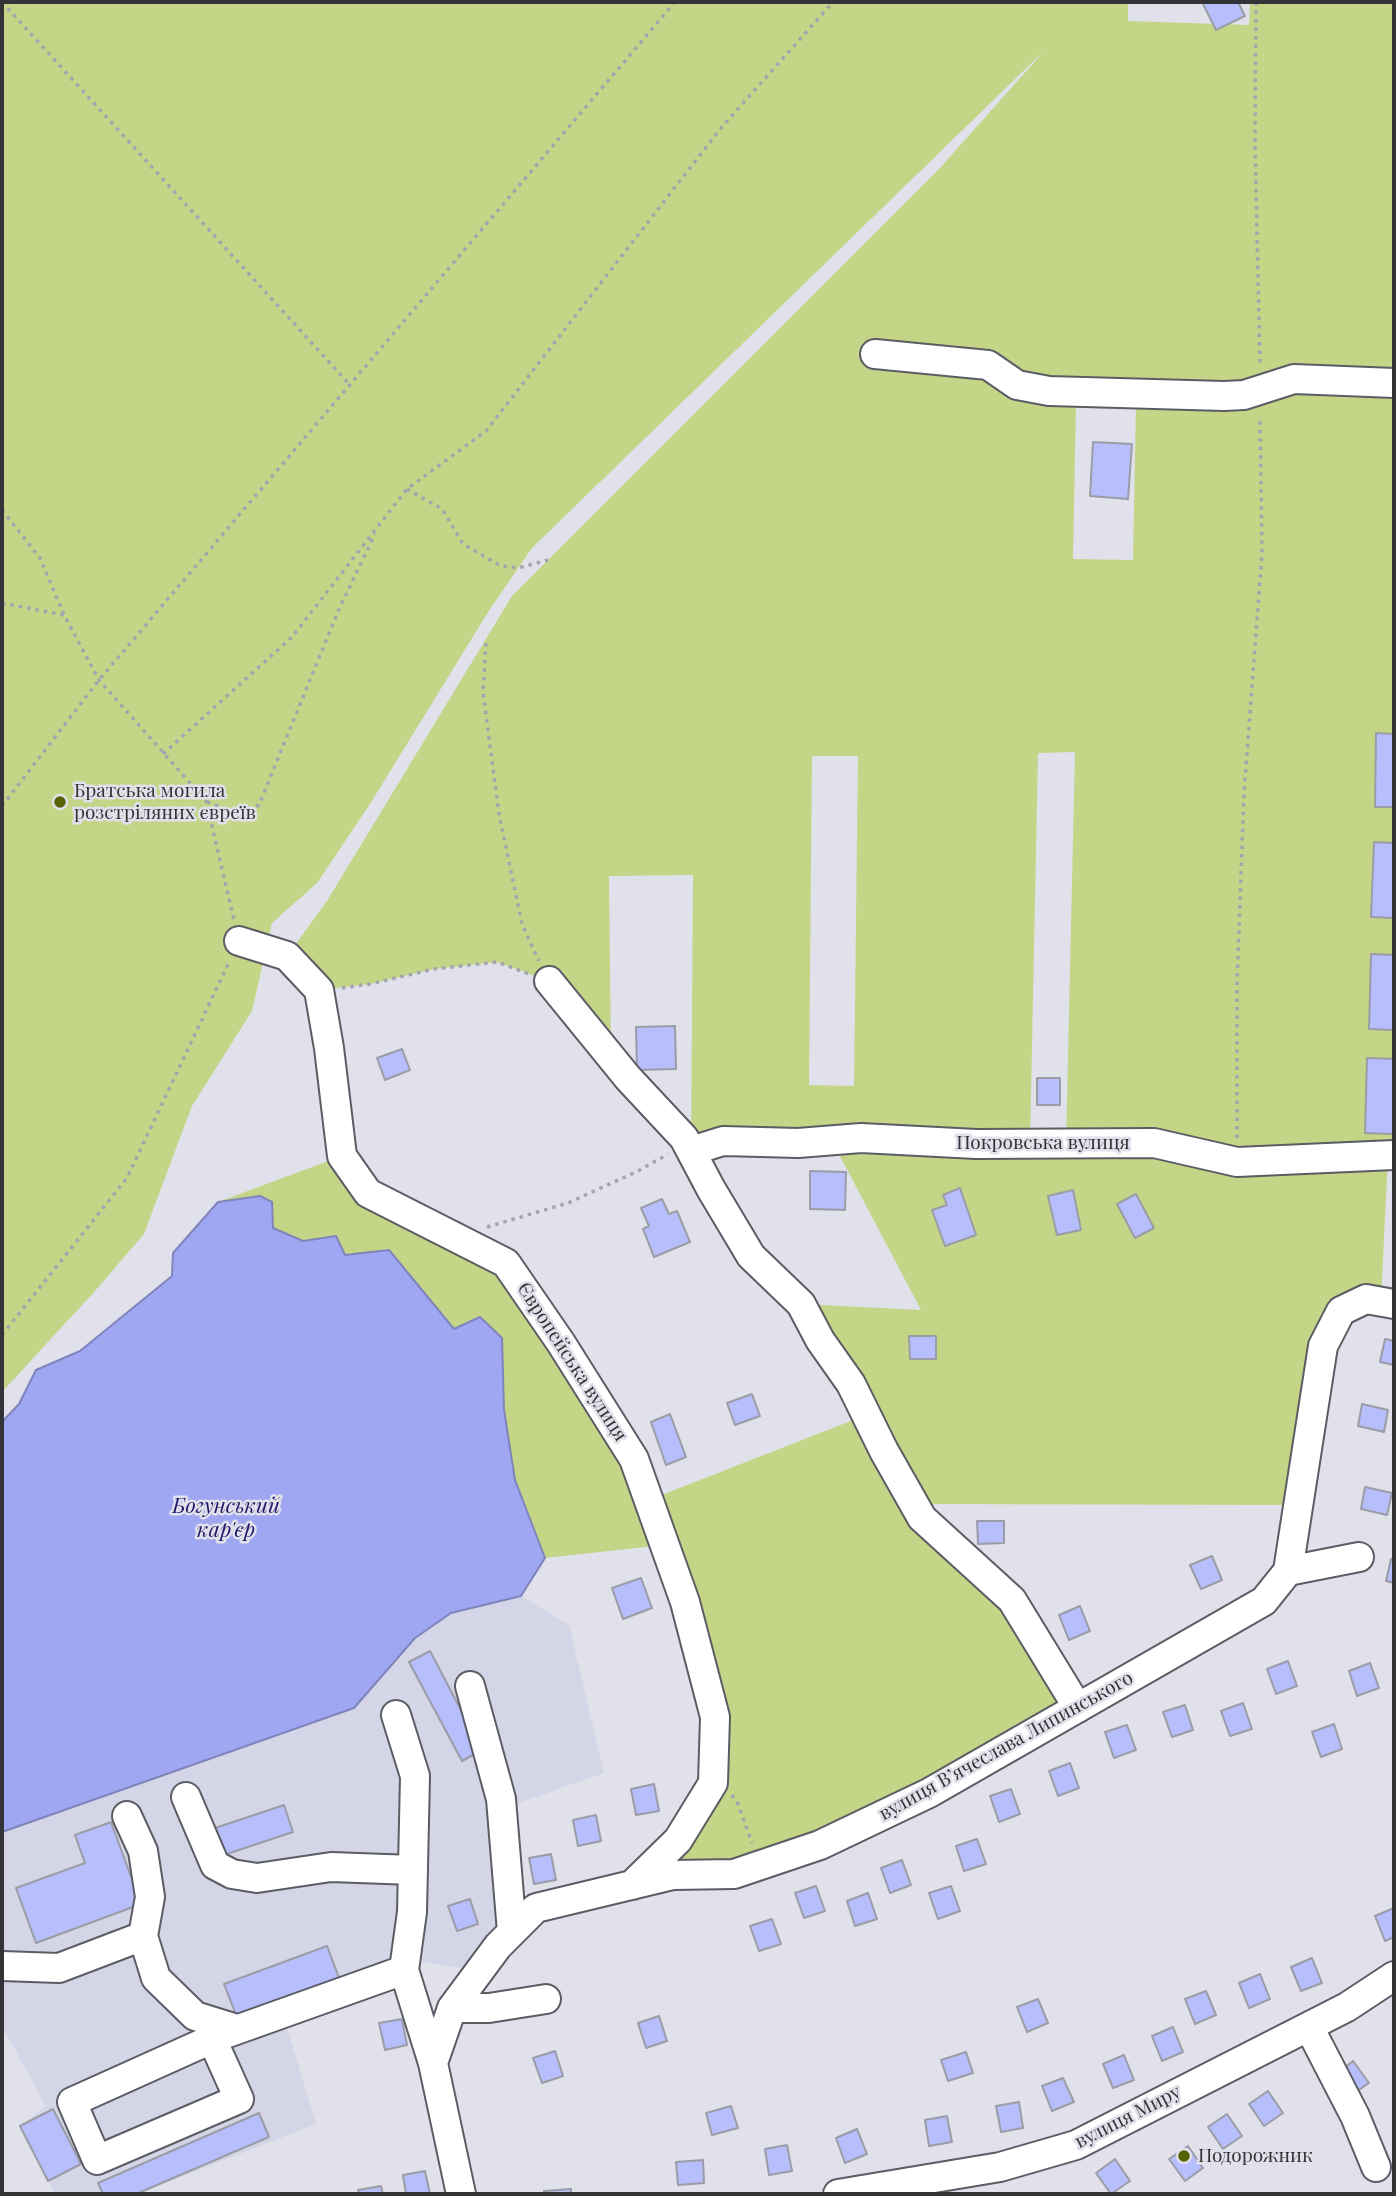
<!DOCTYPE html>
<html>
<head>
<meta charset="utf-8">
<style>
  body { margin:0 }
  #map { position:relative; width:1396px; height:2196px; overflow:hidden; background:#e0e1ea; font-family:"Playfair Display",serif }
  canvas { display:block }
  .frame { position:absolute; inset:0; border:4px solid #343438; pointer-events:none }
</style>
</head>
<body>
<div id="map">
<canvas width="1396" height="2196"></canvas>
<div class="frame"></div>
</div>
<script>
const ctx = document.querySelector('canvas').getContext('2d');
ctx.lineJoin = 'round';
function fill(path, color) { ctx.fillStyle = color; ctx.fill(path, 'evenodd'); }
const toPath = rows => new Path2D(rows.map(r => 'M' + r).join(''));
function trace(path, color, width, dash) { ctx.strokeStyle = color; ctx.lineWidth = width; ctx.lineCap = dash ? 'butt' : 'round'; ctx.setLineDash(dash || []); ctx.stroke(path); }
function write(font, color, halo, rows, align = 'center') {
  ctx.font = font + ' "Playfair Display",serif'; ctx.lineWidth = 5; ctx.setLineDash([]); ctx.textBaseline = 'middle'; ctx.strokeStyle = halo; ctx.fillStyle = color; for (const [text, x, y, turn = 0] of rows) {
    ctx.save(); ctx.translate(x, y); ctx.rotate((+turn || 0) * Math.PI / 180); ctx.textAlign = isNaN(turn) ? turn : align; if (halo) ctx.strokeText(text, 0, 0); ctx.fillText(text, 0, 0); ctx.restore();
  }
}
const built = toPath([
  [521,1596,569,1625,604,1773,510,1806,518,1897,468,1969,412,1960,280,2004,316,2124,138,2194,55,2194,20,2126,46,2106,2,2026,2,1832,354,1708,415,1638,451,1613]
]);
const green = toPath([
  [2,2,1128,2,1128,21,1249,25,1250,2,1394,2,1394,1155,1388,1156,1381,1302,1341,1311,1298,1505,915,1504,966,1559,1078,1708,820,1845,632,1885,713,1782,715,1717,664,1545,545,1558,515,1480,504,1410,502,1338,454,1329,389,1250,345,1255,335,1236,303,1241,273,1228,272,1202,260,1196,218,1202,342,1156,368,1193,506,1263,649,1500,866,1415,801,1304,921,1310,832,1141,691,1151,693,875,609,876,611,1058,549,981,497,962,434,969,370,984,319,990,287,956,327,901,512,596,939,169,1045,50,532,548,490,609,370,804,317,883,272,923,252,1011,192,1106,144,1234,95,1291,2,1392],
  [1076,402,1136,403,1133,560,1073,559],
  [1075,752,1066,1144,1030,1144,1038,753],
  [812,756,858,756,854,1086,809,1085]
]);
const water = toPath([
  [260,1196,272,1202,273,1228,303,1241,336,1236,345,1255,389,1250,454,1329,480,1317,502,1338,504,1410,515,1480,545,1558,521,1596,451,1613,415,1638,354,1708,2,1832,2,1422,19,1404,36,1370,80,1351,172,1276,173,1253,218,1202,260,1196]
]);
const building = toPath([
  [1202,2,1238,2,1245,16,1216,30,1202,2],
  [1093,442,1132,444,1128,499,1090,496,1093,442],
  [1376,733,1394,734,1394,807,1375,807,1376,733],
  [1374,842,1394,843,1394,918,1371,917,1374,842],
  [1371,954,1394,955,1394,1030,1369,1029,1371,954],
  [675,1026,676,1069,637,1070,636,1027,675,1026],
  [402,1049,410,1070,385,1080,377,1058,402,1049],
  [1367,1058,1394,1059,1394,1134,1365,1133,1367,1058],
  [1037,1078,1060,1078,1060,1105,1037,1105,1037,1078],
  [810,1171,846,1172,845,1210,810,1209,810,1171],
  [960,1188,976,1235,945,1246,932,1210,947,1205,943,1195,960,1188],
  [1073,1190,1081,1230,1057,1235,1048,1196,1073,1190],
  [1136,1194,1154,1228,1135,1238,1117,1204,1136,1194],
  [662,1199,669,1214,677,1211,690,1242,654,1257,643,1229,649,1226,641,1208,662,1199],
  [909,1336,936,1336,936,1359,910,1359,909,1336],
  [1385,1339,1394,1341,1394,1365,1380,1362,1385,1339],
  [752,1394,760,1416,735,1425,727,1403,752,1394],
  [1362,1404,1388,1410,1384,1432,1358,1426,1362,1404],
  [670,1414,686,1457,666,1465,651,1422,670,1414],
  [1365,1487,1392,1493,1387,1515,1361,1509,1365,1487],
  [977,1521,1004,1521,1004,1543,978,1544,977,1521],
  [1212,1556,1222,1580,1201,1589,1190,1565,1212,1556],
  [1391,1559,1394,1559,1394,1583,1386,1581,1391,1559],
  [641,1578,652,1608,623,1619,612,1588,641,1578],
  [1080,1606,1090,1631,1069,1640,1059,1615,1080,1606],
  [430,1651,482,1750,462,1761,409,1662,430,1651],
  [1288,1661,1297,1686,1276,1694,1267,1669,1288,1661],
  [1370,1663,1379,1688,1357,1696,1349,1671,1370,1663],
  [1243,1703,1252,1729,1230,1736,1221,1711,1243,1703],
  [1185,1705,1193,1730,1172,1737,1163,1712,1185,1705],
  [1334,1724,1342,1749,1321,1757,1312,1732,1334,1724],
  [1127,1725,1136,1750,1114,1758,1105,1732,1127,1725],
  [1070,1763,1079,1788,1058,1796,1049,1771,1070,1763],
  [654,1784,659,1811,636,1815,631,1789,654,1784],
  [1011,1789,1020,1814,999,1822,990,1796,1011,1789],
  [284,1805,293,1832,224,1855,215,1828,284,1805],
  [596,1815,601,1841,578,1846,573,1820,596,1815],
  [111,1822,141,1904,36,1943,16,1888,85,1863,75,1835,111,1822],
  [977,1839,986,1864,964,1871,956,1846,977,1839],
  [551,1854,556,1880,534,1884,529,1858,551,1854],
  [902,1860,911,1885,890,1893,881,1868,902,1860],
  [816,1886,825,1911,804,1918,795,1893,816,1886],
  [951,1886,960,1911,938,1919,929,1893,951,1886],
  [868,1893,877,1919,855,1926,847,1901,868,1893],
  [470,1899,478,1924,457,1931,448,1906,470,1899],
  [1394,1908,1394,1937,1385,1941,1375,1916,1394,1908],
  [772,1919,781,1944,759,1951,750,1926,772,1919],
  [327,1946,341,1983,238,2020,224,1984,327,1946],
  [1312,1958,1322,1983,1301,1991,1291,1967,1312,1958],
  [1260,1974,1270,1999,1249,2008,1239,1983,1260,1974],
  [1206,1991,1216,2015,1195,2024,1185,1999,1206,1991],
  [1038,1999,1048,2023,1027,2032,1017,2007,1038,1999],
  [659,2016,667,2041,646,2048,638,2023,659,2016],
  [402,2019,407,2045,385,2050,379,2023,402,2019],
  [1173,2027,1183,2052,1162,2061,1152,2036,1173,2027],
  [555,2051,563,2076,542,2083,533,2058,555,2051],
  [966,2052,973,2073,948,2081,941,2060,966,2052],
  [1124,2055,1134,2080,1113,2088,1103,2064,1124,2055],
  [1353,2061,1369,2083,1350,2096,1335,2075,1353,2061],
  [1063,2078,1074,2102,1052,2111,1042,2086,1063,2078],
  [1268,2091,1283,2113,1264,2126,1249,2104,1268,2091],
  [1019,2102,1023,2128,1001,2132,996,2106,1019,2102],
  [731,2106,738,2128,712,2135,706,2113,731,2106],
  [53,2109,81,2164,48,2181,20,2126,53,2109],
  [259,2113,269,2137,136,2194,103,2194,98,2183,259,2113],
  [1227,2114,1242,2136,1223,2149,1208,2127,1227,2114],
  [947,2116,952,2142,929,2146,925,2120,947,2116],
  [857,2129,867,2154,845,2163,836,2138,857,2129],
  [787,2145,792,2171,769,2175,765,2149,787,2145],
  [1188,2146,1203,2168,1185,2181,1169,2159,1188,2146],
  [1115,2159,1130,2181,1111,2194,1096,2173,1115,2159],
  [703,2160,704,2183,678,2185,676,2162,703,2160],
  [425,2171,430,2194,406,2194,403,2175,425,2171],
  [381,2186,383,2194,359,2194,358,2190,381,2186],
  [571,2189,571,2194,544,2194,544,2191,571,2189]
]);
const path = toPath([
  [2,2,349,384],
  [1256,2,1255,145,1260,366],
  [407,489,442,509,463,544,501,566,518,568,548,560],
  [2,510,40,558,64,615,99,680,206,801,234,920],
  [2,603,64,615],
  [486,643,483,692,499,814,522,924,539,961],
  [163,754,292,637,407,489,486,431,721,128,833,2],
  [207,802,226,809,243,811,259,805,339,609,375,534],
  [2,806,99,680,675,2],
  [342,988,370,984,434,969,497,962,529,974],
  [1237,1138,1237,984,1244,793,1262,554,1260,416],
  [487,1227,568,1203,638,1171,668,1154],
  [2,1335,127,1178,230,960],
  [732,1795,738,1804,752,1843]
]);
const minor = toPath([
  [875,354,988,365,1017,385,1049,391,1224,396,1244,395,1294,379,1394,383],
  [239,941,287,956,319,990,329,1048,342,1156,368,1193,506,1263,561,1343,634,1459,685,1602,715,1717,713,1783,678,1840,632,1885],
  [549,981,628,1078,684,1138,711,1189,751,1256,801,1304,820,1340,851,1384,884,1451,922,1518,1012,1600,1078,1708],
  [691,1151,723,1141,798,1143,861,1138,976,1144,1154,1143,1237,1162,1394,1155],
  [1288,1571,1359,1557],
  [470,1686,501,1799,512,1932],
  [396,1715,415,1776,412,1912,404,1970],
  [186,1797,215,1865,232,1874,257,1878,331,1867,413,1870],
  [127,1816,143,1851,150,1897,143,1936],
  [2,1966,59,1968,143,1936,156,1978,195,2016,237,2029],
  [452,2008,489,2008,546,1999],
  [1309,2027,1355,2116,1376,2167],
  [212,2039,239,2099,97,2160,72,2102,212,2039,222,2035,404,1970,433,2063],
  [461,2194,433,2063,452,2008,498,1946,536,1908,673,1875,734,1874,820,1845,929,1793,1264,1601,1288,1571,1323,1346,1341,1311,1366,1299,1394,1304],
  [838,2194,1000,2167,1076,2145,1347,2007,1394,1976]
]);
const markers = [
  [60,802,7,"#566203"],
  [1184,2156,7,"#566203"]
];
const poiNames = [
  ["Братська могила",74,791],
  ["розстріляних євреїв",74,813],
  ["Подорожник",1198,2156]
];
const streetNames = [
  ["Покровська вулиця",1043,1143],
  ["Європейська вулиця",572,1362,57],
  ["вулиця Вʼячеслава Липинського",1006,1746,-29],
  ["вулиця Миру",1128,2117,-27]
];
const waterNames = [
  ["Богунський",226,1506],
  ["кар'єр",226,1530]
];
fill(built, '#d4d6e7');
fill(green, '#c5d587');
fill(water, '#9fa7f3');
trace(water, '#7f84bb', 2);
fill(building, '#b6befb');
trace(building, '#9b9ca5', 2);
trace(minor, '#5b5c64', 32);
trace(path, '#a4a5ac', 3.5, [3.5, 5]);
trace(minor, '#fff', 28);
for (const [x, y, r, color] of markers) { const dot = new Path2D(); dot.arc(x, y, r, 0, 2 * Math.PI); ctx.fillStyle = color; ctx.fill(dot); trace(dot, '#e0e1ea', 2.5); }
write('19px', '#343438', '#e0e1ea', poiNames, 'left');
write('19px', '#343438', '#e0e1ea', streetNames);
write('italic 21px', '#21156b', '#e0e1ea', waterNames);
</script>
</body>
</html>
